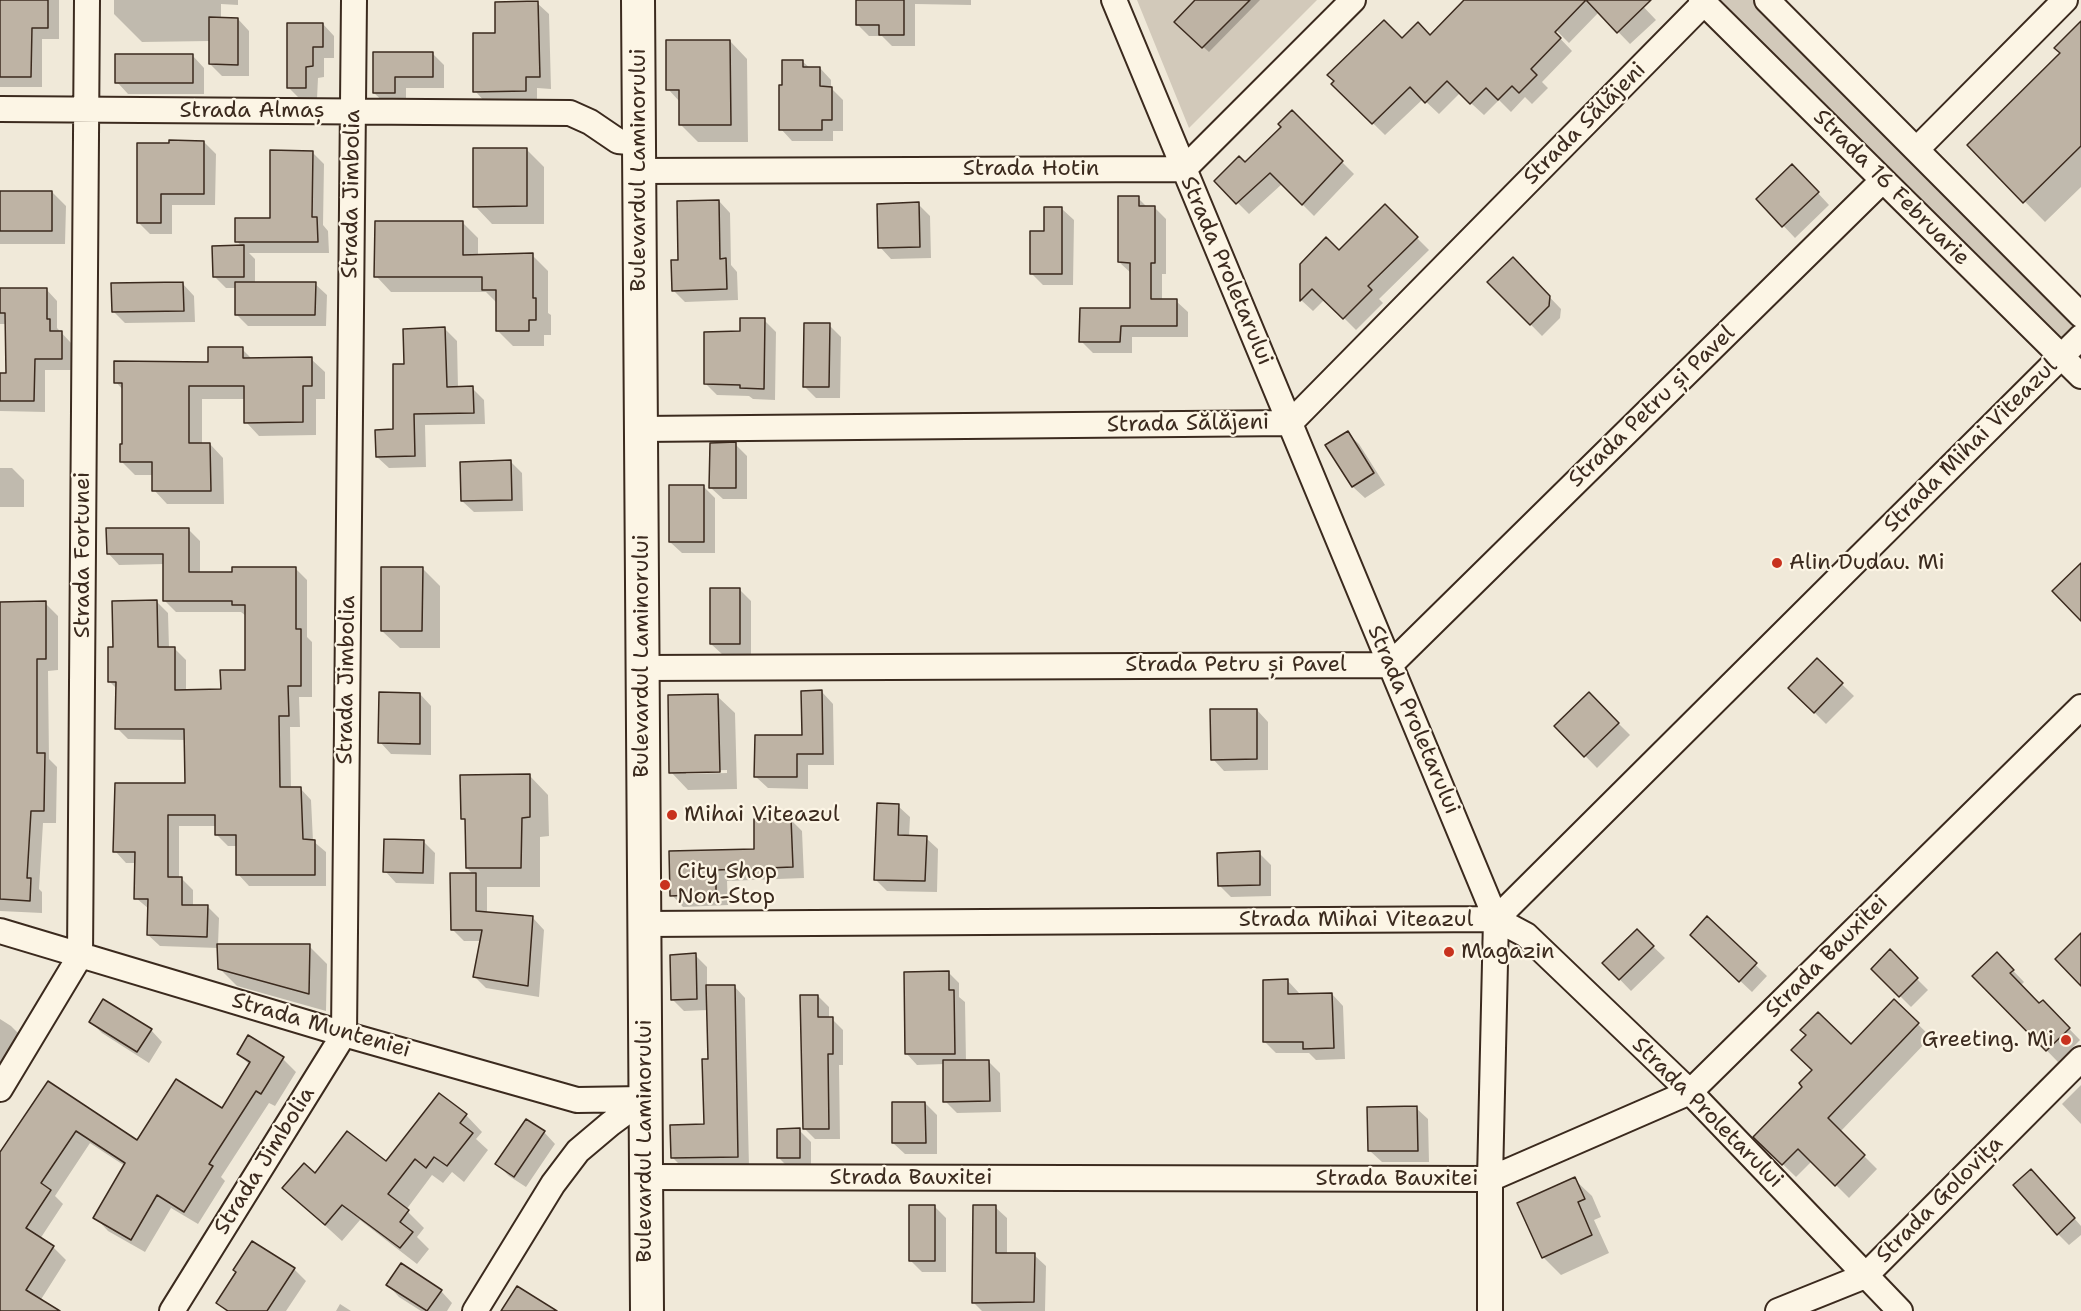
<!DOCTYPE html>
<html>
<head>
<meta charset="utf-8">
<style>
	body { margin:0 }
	canvas { display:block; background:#f0e9d9 }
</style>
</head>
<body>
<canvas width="2081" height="1311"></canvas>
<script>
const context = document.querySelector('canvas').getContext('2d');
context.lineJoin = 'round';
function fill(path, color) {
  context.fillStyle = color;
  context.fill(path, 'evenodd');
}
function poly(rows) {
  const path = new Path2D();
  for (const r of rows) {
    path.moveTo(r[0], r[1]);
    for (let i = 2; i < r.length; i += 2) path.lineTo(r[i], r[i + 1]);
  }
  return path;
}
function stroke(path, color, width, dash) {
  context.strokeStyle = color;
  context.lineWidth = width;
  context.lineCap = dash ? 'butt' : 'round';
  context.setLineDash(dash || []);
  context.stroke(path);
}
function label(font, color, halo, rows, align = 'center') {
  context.font = font + ' "Shantell Sans",sans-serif';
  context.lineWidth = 4.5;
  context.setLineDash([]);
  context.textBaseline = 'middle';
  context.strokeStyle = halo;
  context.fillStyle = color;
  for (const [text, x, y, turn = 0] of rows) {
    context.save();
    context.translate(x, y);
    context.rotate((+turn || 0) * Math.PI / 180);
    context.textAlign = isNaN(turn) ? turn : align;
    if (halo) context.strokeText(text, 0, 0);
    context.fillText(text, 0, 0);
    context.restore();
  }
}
const green = poly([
	[1137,0,1317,0,1189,128],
	[1719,0,1762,0,2080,323,2081,343,2055,340]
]);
const shadow = poly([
	[0,0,59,0,59,39,42,39,42,87,0,87],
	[114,0,238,0,238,5,221,4,221,19,238,19,249,31,249,76,222,76,210,64,210,41,142,42,114,14],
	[857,0,971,0,971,5,915,4,915,46,892,46,882,36,869,36,857,24],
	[1197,0,1260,0,1209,52,1176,22],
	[1463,0,1637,0,1656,20,1630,44,1599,12,1569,43,1557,31,1555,33,1572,51,1542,82,1548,88,1532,104,1525,97,1511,112,1499,100,1484,115,1460,93,1439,114,1423,99,1385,135,1333,84,1402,40,1430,37,1465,2],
	[537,3,549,14,551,89,537,88,537,102,486,103,475,91,497,34],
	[2081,23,2081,187,2045,222,1969,145,2062,54],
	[323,24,334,36,334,58,324,58,324,77,318,78,317,99,300,99,288,87],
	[730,41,747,59,748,142,698,142,681,125,680,102,668,89],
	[374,53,432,53,444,65,444,88,406,88,406,104,386,104,374,93],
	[193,56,204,68,204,94,128,94,117,82],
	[803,62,810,68,820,68,831,80,831,88,843,100,843,131,833,131,833,141,792,141,781,129,783,86],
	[1292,112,1354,174,1314,216,1282,184,1249,214,1216,181,1245,164,1283,127],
	[204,142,216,154,215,205,172,205,172,234,150,234,138,222,138,145],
	[526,149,544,167,544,224,492,224,475,206],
	[312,152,324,164,323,225,328,231,329,253,249,253,255,259,255,284,315,284,327,295,326,326,248,326,237,315,237,288,226,288,214,276,242,247,237,241,271,219],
	[1804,178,1829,205,1795,238,1758,199],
	[0,192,52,192,66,206,65,244,0,244],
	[1138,198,1148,208,1154,207,1166,219,1166,274,1162,274,1162,301,1176,301,1188,312,1188,337,1132,337,1132,353,1093,353,1081,341,1132,310,1132,274,1119,262],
	[719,201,730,213,731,265,737,272,738,300,685,302,673,290,680,261],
	[918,204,930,216,931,258,891,259,880,247],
	[1385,206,1429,250,1379,299,1383,303,1356,330,1325,299,1313,311,1301,300,1301,264,1339,252],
	[1062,209,1074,220,1073,285,1043,285,1031,273,1046,232],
	[463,223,478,238,478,256,532,255,548,271,548,313,551,315,551,335,544,335,544,346,513,346,498,331,497,303,486,292,391,292,376,276],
	[1513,259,1561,309,1560,318,1542,336,1489,282],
	[183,284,194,296,195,322,125,323,113,311],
	[46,289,57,301,57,328,72,344,72,370,45,370,45,412,0,411,0,374,7,374,7,324,0,324,0,290],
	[764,320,776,332,775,400,753,399,749,396,717,395,706,384,742,333],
	[829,325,841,337,840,398,816,398,804,386],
	[445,329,457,341,458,388,472,388,484,400,485,424,425,425,426,467,389,468,377,457,395,430,405,366],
	[242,349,252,359,311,359,325,372,325,399,316,399,316,435,259,436,246,422,246,399,202,399,202,444,210,444,223,458,224,504,167,504,154,490,154,475,135,475,122,462,124,445,123,390,116,382,209,363],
	[1347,433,1359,444,1385,485,1365,498,1353,487,1327,446],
	[735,444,747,456,747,499,723,499,711,488],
	[511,462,522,473,523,511,474,512,462,501],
	[0,468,12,468,24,480,24,507,0,507],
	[703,486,715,498,715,553,682,553,670,542],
	[188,529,200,541,200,574,233,574,295,568,307,580,307,637,312,642,312,697,299,697,300,727,290,727,291,788,300,788,311,800,313,841,326,852,326,886,249,886,238,874,238,846,228,846,217,835,217,826,179,826,179,879,182,879,193,890,193,906,208,907,219,918,218,945,309,946,327,964,326,1011,237,986,219,968,218,948,160,946,148,935,149,909,136,898,136,863,126,863,115,851,186,784,186,740,128,739,117,728,118,690,109,681,114,648,157,602,168,613,169,648,174,648,186,660,186,691,222,691,246,671,246,616,241,612,176,612,165,601,165,564,119,565,108,553],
	[422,568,440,586,440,648,400,648,382,631],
	[739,589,751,601,751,655,723,655,711,644],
	[0,603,45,603,58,616,58,670,48,671,49,759,57,767,56,823,43,823,39,889,42,892,42,913,0,911],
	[1817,660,1854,696,1826,724,1790,688],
	[822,692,833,704,834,765,808,765,808,789,768,788,756,777,803,736],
	[420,694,431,706,431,755,391,754,380,742],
	[1589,694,1630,735,1597,768,1556,726],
	[717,696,735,713,737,789,688,790,671,772],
	[727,770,727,773,686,774,686,771],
	[1257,710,1268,722,1268,770,1224,771,1213,759],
	[529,775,548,795,549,836,540,837,540,887,487,887,487,913,533,918,544,930,539,997,486,988,475,977,481,941,464,941,452,929,474,875,467,868,467,822,463,818],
	[898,806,910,817,909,837,926,838,938,849,937,892,887,891,875,879],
	[790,819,802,831,804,878,727,881,728,905,683,907,672,895,671,853,755,850],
	[423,841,435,853,434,884,396,883,385,871],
	[1259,853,1271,865,1271,896,1231,897,1219,885],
	[1707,918,1767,976,1752,992,1703,946],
	[1637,931,1665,958,1631,991,1604,963],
	[1890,952,1928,990,1911,1007,1873,969],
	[1997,954,2024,982,2021,985,2040,1005,2043,1002,2080,1040,2058,1062,1974,976],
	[695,955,707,967,707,987,734,986,745,998,749,1167,684,1169,673,1158,706,1126,709,1060,708,1010,684,1011,673,1000],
	[948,972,959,983,959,997,965,1002,966,1062,988,1061,1000,1073,1001,1112,957,1113,945,1101,945,1064,917,1065,906,1053],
	[1288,981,1299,993,1299,995,1332,994,1343,1006,1345,1059,1316,1060,1309,1053,1276,1053,1265,1042],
	[818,996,829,1007,829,1019,832,1019,843,1030,843,1065,839,1065,840,1139,815,1139,804,1128],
	[1894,1001,1931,1037,1840,1132,1877,1169,1849,1198,1812,1161,1796,1177,1755,1137,1804,1087,1814,1070,1808,1035,1851,1046],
	[0,1019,11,1026,24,1039,0,1075],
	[91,1022,151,1030,162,1042,149,1063,102,1033],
	[248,1037,283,1059,296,1072,275,1106,269,1103,221,1177,225,1181,198,1224,171,1208,145,1252,108,1231,95,1217,125,1166,90,1143,55,1196,63,1204,40,1239,53,1247,66,1260,40,1301,57,1311,0,1311,0,1154,48,1083,137,1142,223,1110,250,1065,238,1054],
	[2081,1085,2081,1124,2062,1104],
	[925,1103,937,1115,937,1154,905,1154,893,1143],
	[1416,1108,1428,1119,1429,1162,1382,1162,1370,1151],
	[466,1115,482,1132,476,1139,488,1150,464,1182,452,1172,443,1183,432,1175,406,1210,424,1228,417,1237,429,1249,417,1264,360,1220,342,1241,284,1188,315,1175,387,1163],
	[799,1130,811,1142,811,1169,790,1169,779,1158],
	[544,1132,555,1144,526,1187,509,1176,497,1164],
	[1574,1179,1592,1196,1601,1217,1594,1220,1609,1253,1561,1275,1543,1257],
	[2043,1182,2081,1226,2081,1235,2069,1245,2058,1234],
	[934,1206,946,1218,946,1272,922,1272,910,1260],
	[995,1207,1007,1218,1007,1254,1034,1255,1046,1266,1045,1311,982,1311,973,1302],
	[253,1243,294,1269,306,1281,286,1311,226,1311,218,1302,238,1272],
	[388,1285,441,1291,452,1303,447,1311,421,1311,399,1297],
	[340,1304,351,1311,336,1311]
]);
const building = poly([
	[0,0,48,0,48,28,32,28,31,77,0,77,0,0],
	[856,0,904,0,904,35,879,35,879,25,856,25,856,0],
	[1195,0,1250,0,1202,48,1174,22,1195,0],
	[1464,0,1651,0,1617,33,1586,0,1555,32,1561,38,1531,69,1537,75,1519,93,1512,86,1498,100,1486,88,1470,104,1447,81,1425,103,1410,87,1372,124,1331,84,1334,81,1327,75,1384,20,1402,38,1418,22,1430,35,1464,0],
	[538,1,540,77,526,77,526,91,473,92,473,33,495,33,495,2,538,1],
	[209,17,238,18,238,65,209,64,209,17],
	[2081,21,2081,146,2023,203,1967,145,2060,53,2054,48,2081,21],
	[287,23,323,23,323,47,313,47,313,66,306,67,306,88,287,88,287,23],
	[666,40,730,40,731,125,679,125,679,90,666,90,666,40],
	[373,52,433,52,433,77,395,77,395,93,373,93,373,52],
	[115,54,193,54,193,83,115,83,115,54],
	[782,60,803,60,803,67,820,67,820,86,832,87,832,120,822,120,822,130,779,130,779,85,782,85,782,60],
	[1292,110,1343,161,1302,205,1270,173,1236,204,1214,181,1239,156,1245,162,1281,127,1278,124,1292,110],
	[169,140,204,141,204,194,161,194,161,223,137,223,137,143,169,143,169,140],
	[473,148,527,148,527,206,473,207,473,148],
	[270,150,313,151,312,217,317,217,318,242,235,242,235,218,270,218,270,150],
	[1792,164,1819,192,1782,227,1756,199,1792,164],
	[0,191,52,191,52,231,0,231,0,191],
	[1118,196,1139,196,1139,206,1155,206,1155,263,1151,263,1151,299,1177,299,1177,326,1121,326,1120,342,1079,342,1080,308,1130,308,1130,263,1118,262,1118,196],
	[719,200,720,259,726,258,727,289,672,291,671,260,678,260,677,201,719,200],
	[919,202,920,247,878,248,877,204,919,202],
	[1385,204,1418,237,1368,286,1372,290,1343,319,1312,289,1300,301,1300,264,1326,237,1339,250,1385,204],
	[1044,207,1062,207,1062,274,1030,274,1030,231,1044,231,1044,207],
	[375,221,463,221,463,255,533,253,533,298,536,298,536,320,529,320,529,331,496,331,496,290,482,290,482,277,374,277,375,221],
	[244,245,244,277,213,277,212,246,244,245],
	[1513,257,1550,296,1549,306,1530,325,1487,282,1513,257],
	[183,282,184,311,112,312,111,283,183,282],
	[235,282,316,282,315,315,235,315,235,282],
	[0,288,47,288,47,319,50,319,50,331,62,331,62,359,35,359,34,401,0,401,0,373,6,373,5,313,0,313,0,288],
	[740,318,765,318,764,389,740,388,740,385,704,384,704,332,740,331,740,318],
	[804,323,830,323,829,387,803,387,804,323],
	[445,327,447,387,473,386,474,413,414,414,415,456,376,457,375,430,393,429,393,364,404,364,403,329,445,327],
	[208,347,243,347,243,358,312,357,312,386,303,386,303,422,244,423,244,386,189,386,189,443,210,443,211,491,152,491,152,462,120,462,120,444,122,444,122,383,114,383,114,361,208,362,208,347],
	[1348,431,1374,473,1352,487,1325,445,1348,431],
	[736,442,736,488,709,488,710,443,736,442],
	[511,460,512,500,461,501,460,462,511,460],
	[669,485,704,485,704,542,669,542,669,485],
	[106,528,189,528,189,572,232,572,232,567,296,567,296,629,301,629,301,686,288,686,289,716,279,716,280,787,301,787,303,839,315,840,315,875,236,875,236,835,215,835,215,815,168,815,168,877,182,877,182,905,208,905,207,937,147,935,148,899,134,899,135,852,113,852,115,783,185,783,184,729,115,729,116,682,108,682,108,647,113,647,112,601,157,600,158,647,175,647,175,690,221,689,220,670,245,670,245,605,232,605,232,601,163,601,163,554,107,554,106,528],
	[2081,563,2081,621,2052,591,2081,563],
	[381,567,423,567,422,631,381,631,381,567],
	[710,588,740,588,740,644,710,644,710,588],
	[46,601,46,659,37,659,37,753,45,753,44,811,31,811,27,878,31,878,30,901,0,899,0,602,46,601],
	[1817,658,1843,683,1814,713,1788,688,1817,658],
	[822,690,823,754,797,754,797,777,754,777,755,735,802,735,801,691,822,690],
	[379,692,420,693,420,744,378,743,379,692],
	[1589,692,1619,723,1584,757,1554,726,1589,692],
	[718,694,720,772,669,773,668,695,718,694],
	[1210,709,1257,709,1257,759,1211,760,1210,709],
	[530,774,530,817,522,818,521,868,466,868,465,819,461,819,460,775,530,774],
	[877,803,899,804,898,835,927,836,925,881,874,880,877,803],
	[791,818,793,867,716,870,716,894,670,896,669,851,754,849,754,819,791,818],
	[384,839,424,840,423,873,383,872,384,839],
	[1260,851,1260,885,1218,886,1217,853,1260,851],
	[450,873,476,873,476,911,533,916,528,986,473,977,482,930,451,930,450,873],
	[1707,916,1757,963,1739,982,1690,935,1707,916],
	[1637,929,1654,946,1619,980,1602,963,1637,929],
	[2081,933,2081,986,2055,959,2081,933],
	[217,944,310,944,309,994,218,969,217,944],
	[1890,949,1918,978,1899,997,1871,969,1890,949],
	[1997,952,2014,970,2010,973,2039,1003,2043,1000,2070,1028,2046,1051,1972,976,1997,952],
	[696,953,697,999,671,1000,670,955,696,953],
	[949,971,949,990,954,990,955,1054,905,1054,904,972,949,971],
	[1288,979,1288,994,1332,993,1334,1048,1303,1049,1303,1042,1263,1042,1263,980,1288,979],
	[706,985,735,985,738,1157,671,1158,670,1125,704,1124,702,1059,708,1059,706,985],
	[800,995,818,995,818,1017,833,1017,833,1054,828,1054,829,1129,803,1129,800,995],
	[103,999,152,1029,137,1052,89,1022,103,999],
	[1894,999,1919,1023,1828,1118,1865,1155,1835,1186,1798,1149,1782,1165,1753,1137,1802,1087,1799,1083,1812,1070,1791,1050,1806,1035,1800,1030,1818,1012,1851,1044,1894,999],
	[248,1035,284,1057,261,1094,256,1091,209,1164,213,1166,184,1212,157,1195,131,1240,93,1218,125,1163,76,1131,41,1183,51,1190,26,1228,54,1246,26,1290,60,1311,0,1311,0,1152,48,1081,137,1140,176,1079,222,1108,250,1062,237,1054,248,1035],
	[943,1060,989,1060,990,1101,943,1102,943,1060],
	[439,1093,467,1114,460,1123,473,1133,447,1166,434,1157,426,1168,415,1159,388,1194,409,1210,400,1222,413,1232,400,1248,342,1205,325,1225,282,1188,304,1163,315,1173,347,1131,386,1161,439,1093],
	[892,1102,925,1102,926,1143,892,1143,892,1102],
	[1417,1106,1418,1151,1368,1151,1367,1107,1417,1106],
	[526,1119,545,1131,514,1177,495,1164,526,1119],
	[800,1128,800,1158,777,1158,777,1129,800,1128],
	[2031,1169,2075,1218,2057,1235,2013,1185,2031,1169],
	[1575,1177,1585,1199,1578,1202,1592,1235,1542,1258,1517,1203,1575,1177],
	[909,1205,935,1205,935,1261,909,1261,909,1205],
	[973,1205,996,1205,996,1253,1035,1253,1034,1302,972,1303,973,1205],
	[252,1241,295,1268,267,1311,228,1311,216,1303,236,1272,233,1270,252,1241],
	[401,1263,442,1290,427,1311,386,1285,401,1263],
	[517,1286,557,1311,501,1311,517,1286]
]);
const minor = poly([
	[1114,0,1496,919,1526,935,1690,1092,1900,1311],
	[1701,0,2081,376],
	[1767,0,2081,315],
	[0,109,570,113,590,122,618,141,639,143],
	[1917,149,2065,0],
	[639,171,1184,169,1353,0],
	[641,429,1290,423,1704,3],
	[642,668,1390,665,1883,180],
	[644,924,1496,919,2081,337],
	[0,931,344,1034,577,1100,644,1099],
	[0,1089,80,956,87,0],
	[645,1177,1490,1179,1690,1092,2081,707],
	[172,1311,344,1034,354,0],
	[475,1311,553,1184,578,1151,610,1124,644,1099],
	[1490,1311,1490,1179,1496,919],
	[1778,1311,1865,1276,2081,1059]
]);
const tertiary = poly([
	[638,0,647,1311]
]);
const markers = [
	[1777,563,6,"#c8321e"],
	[672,815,6,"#c8321e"],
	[665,885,6,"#c8321e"],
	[1449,952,6,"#c8321e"],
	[2066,1040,6,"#c8321e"]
];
const streetNames = [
	["Strada Almaș",252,111],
	["Strada Sălăjeni",1585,124,-45],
	["Strada Hotin",1031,169],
	["Bulevardul Laminorului",639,170,-90],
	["Strada 16 Februarie",1891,188,45],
	["Strada Jimbolia",352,194,-89],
	["Strada Proletarului",1226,271,67],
	["Strada Petru și Pavel",1652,407,-44],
	["Strada Sălăjeni",1188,424,-1],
	["Strada Mihai Viteazul",1971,446,-45],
	["Strada Fortunei",83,555,-90],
	["Bulevardul Laminorului",642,656,-90],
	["Strada Petru și Pavel",1236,665],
	["Strada Jimbolia",347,680,-89],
	["Strada Proletarului",1413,720,67],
	["Strada Mihai Viteazul",1356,920],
	["Strada Bauxitei",1827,957,-45],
	["Strada Munteniei",321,1026,16],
	["Strada Proletarului",1707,1113,45],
	["Bulevardul Laminorului",645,1141,-90],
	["Strada Jimbolia",265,1161,-58],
	["Strada Bauxitei",911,1178],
	["Strada Bauxitei",1397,1179],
	["Strada Golovița",1940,1200,-45]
];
const poiNames = [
	["Alin Dudau. Mi",1789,563],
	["Mihai Viteazul",684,815],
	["City Shop",677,872],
	["Non-Stop",677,897],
	["Magazin",1461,952],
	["Greeting. Mi",2054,1040,"right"]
];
fill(green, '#d2c9ba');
fill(shadow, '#0003');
fill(building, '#beb3a4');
stroke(building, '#3b2a1e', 1.5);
stroke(minor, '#3b2a1e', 28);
stroke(tertiary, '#3b2a1e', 36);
stroke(minor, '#fcf5e5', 24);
stroke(tertiary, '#fcf5e5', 32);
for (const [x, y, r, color] of markers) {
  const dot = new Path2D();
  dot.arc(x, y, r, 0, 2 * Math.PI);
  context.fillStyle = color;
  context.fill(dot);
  stroke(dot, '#fcf5e5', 2);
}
label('22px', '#3b2a1e', '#fcf5e5', streetNames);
label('22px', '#3b2a1e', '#fcf5e5', poiNames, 'left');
</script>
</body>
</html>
